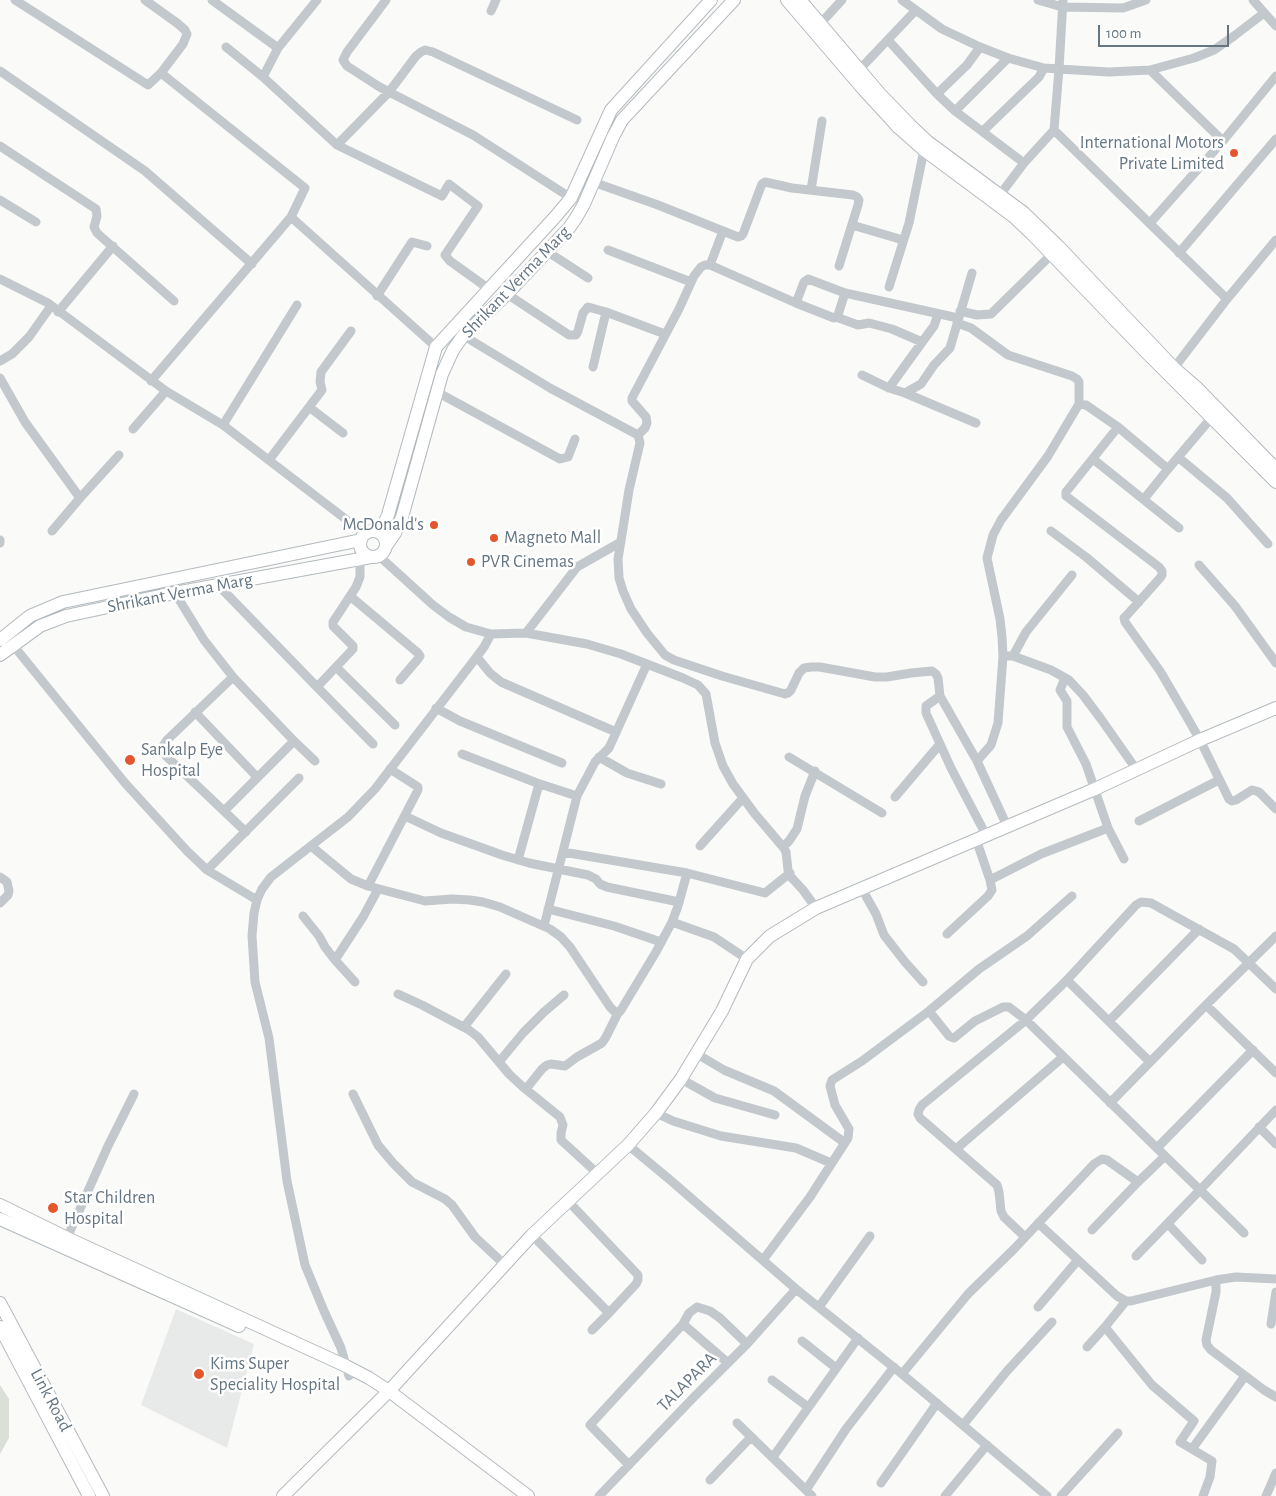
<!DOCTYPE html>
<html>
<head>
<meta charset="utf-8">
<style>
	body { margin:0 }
	#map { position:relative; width:1276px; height:1496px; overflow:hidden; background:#fafaf8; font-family:"Alegreya Sans",sans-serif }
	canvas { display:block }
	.scale { position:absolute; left:1098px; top:25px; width:131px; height:22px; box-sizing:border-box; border:2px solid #657683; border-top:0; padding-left:6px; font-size:15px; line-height:18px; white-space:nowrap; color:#657683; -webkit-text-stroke:4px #fff; paint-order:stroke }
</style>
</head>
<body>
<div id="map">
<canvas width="1276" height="1496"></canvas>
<div class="scale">100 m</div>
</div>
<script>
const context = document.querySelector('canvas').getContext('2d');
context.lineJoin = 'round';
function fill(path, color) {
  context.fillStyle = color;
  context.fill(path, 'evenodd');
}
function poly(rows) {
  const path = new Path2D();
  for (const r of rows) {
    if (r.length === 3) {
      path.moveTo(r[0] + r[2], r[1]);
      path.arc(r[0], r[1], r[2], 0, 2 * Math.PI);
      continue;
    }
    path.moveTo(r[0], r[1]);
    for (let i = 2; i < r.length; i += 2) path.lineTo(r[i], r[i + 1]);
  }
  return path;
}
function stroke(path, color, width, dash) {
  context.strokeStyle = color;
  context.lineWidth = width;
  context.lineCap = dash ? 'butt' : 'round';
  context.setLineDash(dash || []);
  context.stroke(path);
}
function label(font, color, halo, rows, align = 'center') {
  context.font = font + ' "Alegreya Sans",sans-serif';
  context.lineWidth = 5;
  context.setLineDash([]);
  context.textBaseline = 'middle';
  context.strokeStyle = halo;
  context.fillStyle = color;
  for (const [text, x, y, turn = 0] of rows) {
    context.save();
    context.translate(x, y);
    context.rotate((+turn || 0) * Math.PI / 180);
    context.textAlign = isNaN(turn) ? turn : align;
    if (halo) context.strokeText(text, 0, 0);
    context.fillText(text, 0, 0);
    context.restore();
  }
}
const built = poly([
	[176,1309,254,1344,227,1448,141,1405]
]);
const green = poly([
	[0,1385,9,1399,9,1438,0,1454]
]);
const street = poly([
	[15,0,148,85,161,73,305,188,291,217,436,347],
	[145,0,177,23,185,30,187,34,183,44,161,73],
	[212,0,278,48,263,77,337,145,442,196,449,184,478,206,445,255,450,261,489,289],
	[386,0,347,52,343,60,347,66,378,86,389,92,416,56,421,52,425,50,433,52,577,120],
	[902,0,942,29,980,47,1008,58,1044,68,1059,69,1063,0],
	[1038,0,1062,7,1123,8,1146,0],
	[1253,0,1276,26],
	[491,11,496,0],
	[820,24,842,0],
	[888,40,937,94,955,111,1024,163],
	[226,47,263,77],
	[278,48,317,0],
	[860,69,916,10],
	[1150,70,1223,141],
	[0,71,145,171,252,264],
	[937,94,967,65,980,47],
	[955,111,1008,58],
	[1054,130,1059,69,1109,72,1150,70,1194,58,1214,50,1234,36,1264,13],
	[983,131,1039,77,1044,68],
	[337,145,389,92,473,135,571,198],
	[0,146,96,209,97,216,94,227,97,233,174,301],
	[593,182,658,205,738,237,741,236,743,234,760,189,762,184,765,182,792,188,853,195,857,197,859,200,858,205,839,266],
	[811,190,822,121],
	[999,196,1024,163,1054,130,1227,299,1174,368],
	[0,200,36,222],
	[1150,223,1223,141,1276,76],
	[852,225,903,240],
	[608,250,691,282],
	[548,252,588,278],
	[1179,253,1276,139],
	[710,265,723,231],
	[972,273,950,348,934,365,921,384,905,393,976,423],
	[0,279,48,303,166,391,223,425,365,534],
	[889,287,909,223,924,150],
	[507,294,569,335,576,335,578,331,583,313,588,307,606,312,665,334],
	[377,296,412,242,427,246],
	[1227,299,1276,240],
	[796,303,804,282,808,279,845,293,958,318],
	[960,311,977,315,991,314,1052,254],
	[58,312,113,246],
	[836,317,858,325,869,323,892,329,922,342],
	[957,323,971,328,1008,355,1072,376,1077,379,1079,382,1079,404],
	[459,333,550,388,638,435,640,443,629,490,623,528,618,559,619,578,623,591,631,609,647,633,665,655,674,660,722,676,785,694,788,693,791,690,799,673,804,668,811,667,820,667,875,677,887,677,911,673,932,671,936,674,938,678,940,696,977,761,1007,826],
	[0,361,12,354,29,337,51,306],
	[593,367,606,312],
	[862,375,889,388,905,393],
	[0,378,25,422,80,498],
	[151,381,291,217],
	[889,388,928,334,934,326,938,314],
	[437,392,560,459,568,457,575,439],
	[309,407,343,433],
	[223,425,297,305],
	[1118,427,1066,492,1066,496,1159,567,1162,571,1162,575,1160,578,1127,615,1124,618,1125,622,1160,671,1184,712,1200,740,1229,799,1232,801,1236,800,1252,790,1256,791,1259,792,1276,809],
	[133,429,166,391],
	[638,435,645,428,647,423,646,417,632,401,632,398,679,309,694,276,701,267,705,265,710,265,796,303,834,318,838,315,845,293],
	[1178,457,1227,498,1268,544],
	[1093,459,1179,528],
	[269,460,322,390,320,382,321,372,351,331],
	[1144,499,1168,469,1212,417],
	[52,531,80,498,119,455],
	[1051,531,1086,557,1139,602],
	[0,540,0,543],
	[379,556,433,605,449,617,466,627,491,634,526,633,587,644,621,654,683,678,698,685,706,694,715,743,723,766,733,784,755,814,783,847,786,852,788,870,791,877,803,890,816,908],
	[1199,565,1235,606,1276,663],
	[218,585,317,687,373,744],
	[175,593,204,640,233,677,294,741,315,761],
	[350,596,418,653,420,656,418,659,400,680],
	[526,633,577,567,621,542],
	[13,645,125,783,187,851,207,870,257,900],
	[1003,656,1013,656,1051,670,1069,680,1083,695,1101,719,1136,769],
	[1013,656,1026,632,1072,575],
	[477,657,490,673,501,682,616,732],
	[336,667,395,725],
	[233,677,167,740,163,746,162,750,166,756,246,832],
	[1065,678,1060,690,1067,701,1067,727,1086,764,1108,828,1124,859],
	[317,687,353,649,353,646,333,626,333,622,356,587,360,577,360,559],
	[940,696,926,706,926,713,951,768,986,835],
	[436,708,460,721,562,763],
	[195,712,257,777],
	[462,754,537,783,577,796],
	[599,757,627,773,661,784],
	[789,757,882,813],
	[977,761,991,745,998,723,1003,656,1002,637,1000,619,987,558,993,535,1001,520,1048,456,1079,404,1086,405,1118,427,1168,469],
	[895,797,940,744],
	[224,811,294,741],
	[405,816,441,833,502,855,529,863,588,875,596,879,600,884,607,887,679,902],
	[1139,821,1219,780],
	[311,846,351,879,368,886,425,901,452,899,470,900,483,902,500,907,550,929,561,937,570,947,610,1007,616,1013,618,1013,621,1010,656,952,672,922,678,906,687,873],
	[700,846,743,798],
	[783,847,789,841,797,829,805,796,815,771],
	[563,852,687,873,765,893,790,873],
	[518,860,539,784],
	[207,870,299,778],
	[0,877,7,882,9,891,8,895,0,903],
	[990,880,1041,854,1108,828],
	[368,886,418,790,418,787,415,785,390,769],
	[862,889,876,914,884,935,905,962,923,982],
	[548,909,614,926,661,942],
	[303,916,319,936,325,947,335,960],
	[672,922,714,937,747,959],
	[544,926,577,796,595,762,609,748,647,664],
	[947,934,988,896,992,890,990,880,976,839],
	[1067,980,1150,1062],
	[355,982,335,960,363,917,378,889],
	[398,994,422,1005,469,1030,478,1037,509,1074,523,1087,560,1117,563,1125,561,1133,561,1140,597,1173],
	[1206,1005,1276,1073],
	[929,1011,949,1036,954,1038,975,1021,1003,1007,1009,1007,1026,1020,1165,1156],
	[1109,1021,1199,929],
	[464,1027,506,974],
	[697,1054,724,1070,774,1091,845,1143],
	[499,1062,523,1033,544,1012,564,995],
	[681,1079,715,1098,775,1115],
	[526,1089,542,1069,547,1065,551,1064,565,1066,577,1057,602,1043,606,1037,618,1013],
	[353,1094,378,1145,393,1163,412,1182,445,1199,452,1205,475,1237,505,1265],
	[1110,1103,1206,1005,1276,936],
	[656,1113,673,1121,721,1136,796,1148,831,1163],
	[1259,1127,1276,1144],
	[628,1145,669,1179,796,1289,902,1374,968,1294,1014,1249,1094,1164,1102,1159,1107,1160,1138,1182,1165,1156,1200,1190,1136,1256],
	[1157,1148,1253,1050],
	[956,1149,1063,1057],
	[1038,1223,1117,1296,1126,1301,1131,1301,1216,1280,1236,1277,1276,1279],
	[1168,1224,1202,1260],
	[1092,1230,1138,1182],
	[1244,1233,1200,1190,1276,1110],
	[532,1235,609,1313,636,1284,638,1280,638,1275,568,1201],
	[1025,1237,1004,1217,1001,1211,999,1192,997,1185,920,1118,918,1114,919,1110,922,1105,1026,1020,1067,980,1136,905,1141,902,1151,903,1234,949,1276,989],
	[67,1238,108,1146,134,1094],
	[763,1260,810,1197,848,1138,849,1129,835,1105,830,1086,832,1080,862,1061,929,1011,979,969,1027,936,1072,896],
	[1216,1280,1216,1292,1206,1340,1207,1345,1211,1350,1264,1390,1276,1397],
	[819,1307,870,1236],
	[1038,1307,1078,1260],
	[683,1324,728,1363],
	[1271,1324,1276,1292],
	[1105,1327,1152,1385,1194,1421,1180,1442,1212,1461,1210,1477,1203,1496],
	[592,1330,609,1313],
	[802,1341,836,1368],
	[1087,1347,1105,1327,1126,1301],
	[902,1374,1047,1496],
	[349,1376,341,1348,324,1311,305,1265,287,1181,269,1038,255,982,252,936,254,913,257,900,262,889,271,877,348,817,375,789,472,663,484,647,491,634],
	[772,1380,808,1407],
	[737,1423,812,1496],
	[963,1425,1007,1371,1052,1322],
	[1192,1449,1245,1376],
	[773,1457,858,1338],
	[629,1465,590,1425,683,1324,689,1313,697,1307,710,1311,720,1318,747,1344],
	[710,1480,751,1437],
	[881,1483,937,1403],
	[806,1490,846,1429,894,1367],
	[599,1496,694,1397,747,1344,796,1289],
	[945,1496,987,1445],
	[1061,1496,1118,1433],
	[1266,1496,1276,1473]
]);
const secondary = poly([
	[787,0,864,90,898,127,924,150,1014,217,1033,235,1145,351,1276,482],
	[800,0,880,94,910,125,928,142,1024,213,1059,247,1174,368,1196,387,1276,469],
	[373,544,13],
	[380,533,388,515,436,347,556,216,571,198,611,110,711,0],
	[386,546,395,533,402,517,442,374,453,350,463,336,507,294,569,228,576,218,584,204,613,137,622,120,734,0],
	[0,640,30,616,63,602,361,540],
	[0,655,40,626,66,616,164,595,371,557],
	[0,1205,67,1238,346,1366,369,1378,389,1391,528,1496],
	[0,1219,239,1326],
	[0,1303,103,1496],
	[0,1327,89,1496],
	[283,1496,389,1391,532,1235,628,1145,656,1113,681,1079,722,1011,747,959,770,936,816,908,1095,789,1200,740,1276,708]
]);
const markers = [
	[1234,153,5,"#e4572e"],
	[434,525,5,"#e4572e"],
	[494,538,5,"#e4572e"],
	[471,562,5,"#e4572e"],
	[130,760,6,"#e4572e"],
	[53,1208,6,"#e4572e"],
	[199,1374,6,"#e4572e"]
];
const poiNames = [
	["International Motors",1224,143,"right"],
	["Private Limited",1224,164,"right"],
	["McDonald's",424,525,"right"],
	["Magneto Mall",504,538],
	["PVR Cinemas",481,562],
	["Sankalp Eye",141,750],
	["Hospital",141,771],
	["Star Children",64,1198],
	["Hospital",64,1219],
	["Kims Super",210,1364],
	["Speciality Hospital",210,1385]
];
const streetNames = [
	["Shrikant Verma Marg",516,282,-46],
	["Shrikant Verma Marg",180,593,-11],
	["TALAPARA",687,1382,-45],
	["Link Road",51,1400,62]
];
fill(built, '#e8e9e9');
fill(green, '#dadfd7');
stroke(secondary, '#b3babf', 14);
stroke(street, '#c3c8cc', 9);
stroke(secondary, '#fff', 12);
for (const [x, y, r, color] of markers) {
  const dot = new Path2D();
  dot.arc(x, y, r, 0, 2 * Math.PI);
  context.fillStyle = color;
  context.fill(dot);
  stroke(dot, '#fff', 2);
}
label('18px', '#657683', '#fff', poiNames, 'left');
label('18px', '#657683', '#fff', streetNames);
</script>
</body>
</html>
